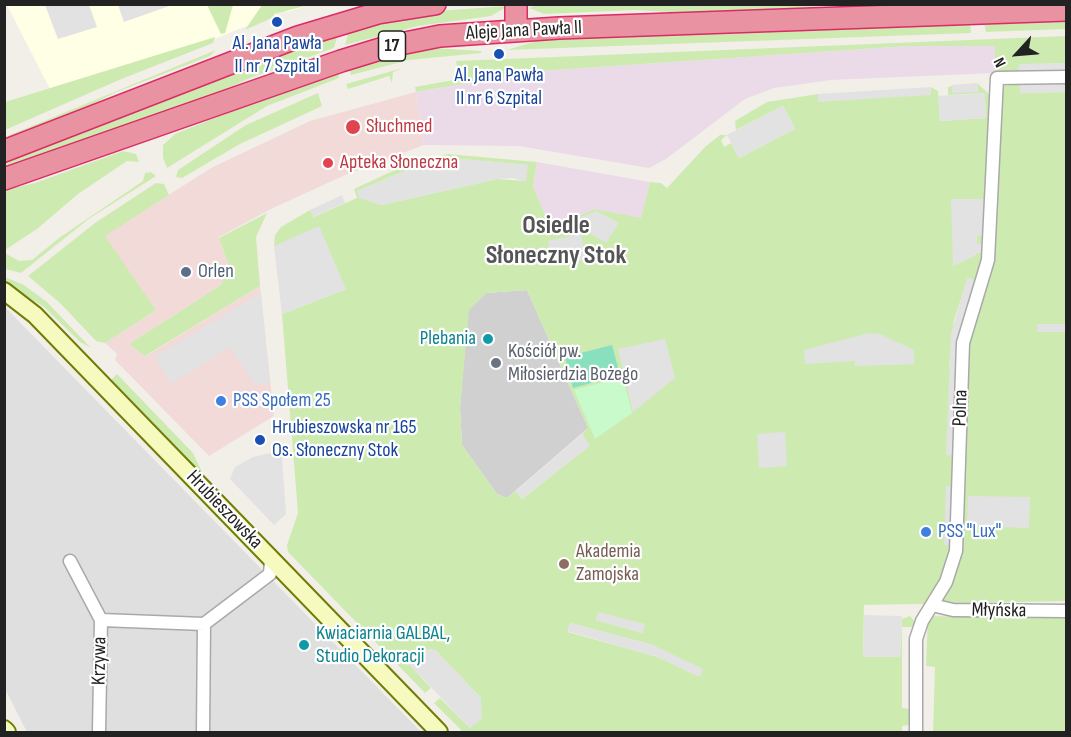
<!DOCTYPE html>
<html>
<head>
<meta charset="utf-8">
<style>
	body { margin:0 }
	#map { position:relative; width:1071px; height:737px; overflow:hidden; background:#f2efe9; font-family:"Sofia Sans Condensed",sans-serif }
	canvas { display:block }
	.frame { position:absolute; inset:0; border:6px solid #222; pointer-events:none }
	.north { position:absolute; left:987px; top:24px; width:60px; height:60px; -webkit-text-stroke:4px #fff; paint-order:stroke; rotate:244deg; font-size:16px; font-weight:700; line-height:24px; text-align:center; color:#222 }
	.north::after { content:''; display:block; margin:auto; width:21px; height:27px; background:#222; clip-path:polygon(50% 0,100% 100%,50% 72%,0 100%) }
</style>
</head>
<body>
<div id="map">
<canvas width="1071" height="737"></canvas>
<div class="frame"></div>
<div class="north">N</div>
</div>
<script>
const context = document.querySelector('canvas').getContext('2d');
context.lineJoin = 'round';
function fill(path, color) {
  context.fillStyle = color;
  context.fill(path, 'evenodd');
}
function poly(rows) {
  const path = new Path2D();
  for (const r of rows) {
    path.moveTo(r[0], r[1]);
    for (let i = 2; i < r.length; i += 2) path.lineTo(r[i], r[i + 1]);
  }
  return path;
}
function stroke(path, color, width, dash) {
  context.strokeStyle = color;
  context.lineWidth = width;
  context.lineCap = dash ? 'butt' : 'round';
  context.setLineDash(dash || []);
  context.stroke(path);
}
function label(font, color, halo, rows, align = 'center') {
  context.font = font + ' "Sofia Sans Condensed",sans-serif';
  context.lineWidth = 4.5;
  context.setLineDash([]);
  context.textBaseline = 'middle';
  context.strokeStyle = halo;
  context.fillStyle = color;
  for (const [text, x, y, turn = 0] of rows) {
    context.save();
    context.translate(x, y);
    context.rotate((+turn || 0) * Math.PI / 180);
    context.textAlign = isNaN(turn) ? turn : align;
    if (halo) context.strokeText(text, 0, 0);
    context.fillText(text, 0, 0);
    context.restore();
  }
}
const residential = poly([
	[4,306,82,386,421,732,27,732,5,689]
]);
const commercial = poly([
	[416,92,424,145,345,175,271,209,219,237,228,263,221,285,129,344,146,356,260,286,274,416,209,456,115,360,117,354,105,343,156,310,104,236,211,168,310,121]
]);
const industrial = poly([
	[908,46,995,46,995,73,831,80,774,88,745,99,666,159,649,168,519,146,424,145,416,92,539,71],
	[537,162,650,182,641,219,595,209,550,227,533,186]
]);
const education = poly([
	[7,5,310,5,287,12,286,10,202,44,50,89]
]);
const religious = poly([
	[527,290,588,428,507,498,497,494,462,445,460,408,468,310,486,293]
]);
const grass = poly([
	[570,4,826,5,782,11,707,14,635,10,544,14,529,8,534,6],
	[207,5,233,5,225,33,221,34],
	[262,5,262,4,309,5,274,14,274,17,245,30],
	[508,6,491,16,418,26,345,45,350,27,437,11],
	[983,18,1066,21,1066,29,986,32],
	[970,19,971,33,507,50,546,38],
	[339,30,334,48,250,78,187,108,5,172,5,158],
	[1066,36,1066,63,1019,65,1019,73,1066,72,1066,83,1020,84,1021,93,1066,92,1066,324,1037,324,1037,331,1066,332,1066,601,864,605,863,657,900,657,902,619,910,616,915,622,912,627,902,627,902,708,910,709,910,725,902,726,902,732,463,732,434,703,440,698,470,728,481,698,435,650,429,649,406,661,431,688,425,693,288,552,287,545,298,513,282,314,346,289,274,246,275,235,281,227,310,210,314,217,357,198,354,189,410,163,448,154,537,162,533,186,550,227,595,209,641,218,650,182,661,183,667,188,705,147,720,135,727,135,721,140,724,147,731,143,739,158,795,129,783,106,736,130,735,121,767,102,818,94,818,101,931,94,931,87,938,91,940,121,986,118,984,93,948,95,948,87,952,86,952,92,978,91,977,83,990,95,1002,94,1004,86,1016,84,995,73,995,46,908,46,539,71,416,92,415,87,459,79,456,61],
	[451,158,527,165,525,181,497,179,381,205,357,191,433,159],
	[952,199,984,236,977,235,976,244,984,244,983,253,976,253,973,257],
	[968,278,963,317,949,367,954,320],
	[527,290,588,428,582,434,589,446,522,499,516,491,507,498,497,494,462,445,460,408,469,310,486,293],
	[914,350,914,364,855,365,855,361],
	[598,613,643,633,596,620],
	[570,623,653,645,700,677,658,657,568,632],
	[215,37,213,43,119,80,5,130,5,102],
	[416,47,481,51,481,53,409,60,351,75,348,65],
	[216,50,210,56,114,93,64,119,5,143,5,137],
	[403,68,393,72,392,83,389,76,348,89,346,84],
	[337,69,339,78,267,106,167,168,163,158,163,145,175,134],
	[318,93,322,106,240,144,182,178,176,177,178,170,246,125],
	[123,151,136,154,139,162,127,161,78,194,37,229,5,250,5,253,19,261,32,260,59,238,143,181,145,173,151,172,156,176,90,218,21,273,5,269,5,190,35,183],
	[156,183,164,184,169,195,105,236,156,310,105,343,96,341,60,303,28,276,95,223],
	[267,213,256,237,260,286,145,356,129,344,221,285,228,263,219,238],
	[5,277,24,285,47,302,91,348,80,342,44,307,5,283],
	[117,374,193,453,203,474,198,473,109,382],
	[928,616,1066,618,1066,732,933,732,935,667,926,666],
	[353,630,420,699,418,699]
]);
const park = poly([
	[623,377,632,413,595,439,574,390]
]);
const pitch = poly([
	[612,345,620,375,573,388,565,357]
]);
const parking = poly([
	[45,5,89,5,97,27,58,39],
	[118,5,118,4,172,5,124,22],
	[1066,63,1066,72,1019,73,1019,64],
	[977,83,978,92,952,93,952,85],
	[1066,83,1066,92,1020,93,1020,84],
	[931,87,931,95,818,102,818,94],
	[985,93,986,118,940,121,938,96],
	[783,106,795,129,739,158,727,135],
	[451,158,528,165,526,182,513,178,497,179,381,205,359,198,357,191,433,159],
	[342,195,345,203,313,217,310,210],
	[951,199,986,199,984,236,977,235,976,243,984,244,983,253,975,253,973,257,953,266],
	[597,211,619,223,606,243,570,221],
	[319,226,346,289,282,314,274,246],
	[581,234,586,259,554,266,548,241],
	[967,278,975,280,959,334,954,456,946,455,951,334],
	[261,293,270,384,255,385,230,347,171,384,155,357],
	[1037,324,1066,324,1066,332,1037,332],
	[869,333,880,334,914,350,914,364,855,366,855,361,805,364,804,350],
	[665,339,675,378,633,412,618,349],
	[785,432,787,466,759,468,757,434],
	[582,434,590,446,522,499,516,491],
	[274,452,282,456,286,514,274,525,230,479,235,467,253,457],
	[946,486,954,486,952,545,944,545],
	[968,496,1030,497,1029,528,967,526],
	[598,612,645,624,643,633,596,620],
	[864,615,902,616,900,657,863,657],
	[570,623,653,645,703,669,700,677,658,657,567,631],
	[429,649,435,650,481,698,482,719,470,728,406,661]
]);
const street = poly([
	[70,561,101,620,99,732],
	[932,605,953,610,1066,611],
	[101,620,204,624,270,574,271,560],
	[203,732,204,624],
	[916,732,916,639,922,621,946,582,956,551,963,343,988,260,997,78,1066,77]
]);
const secondary = poly([
	[4,291,35,315,439,732],
	[4,729,7,732]
]);
const highway = poly([
	[516,4,516,30],
	[4,151,298,37,378,13,435,4],
	[4,179,341,61,390,46,440,36,559,28,1066,10]
]);
const markers = [
	[277,22,6,"#1a4fb4"],
	[499,54,6,"#1a4fb4"],
	[353,127,8,"#e0444e"],
	[328,163,6,"#e0444e"],
	[186,272,6,"#5c6f8a"],
	[488,339,6,"#0f9aa8"],
	[496,363,6,"#6b7280"],
	[221,401,6,"#3f7fe0"],
	[260,440,6,"#1a4fb4"],
	[926,532,6,"#3f7fe0"],
	[564,564,6,"#8d6e63"],
	[304,645,6,"#0f9aa8"]
];
const shields = [
	[392,46,27]
];
const shieldNames = [
	["17",392,46]
];
const streetNames = [
	["Aleje Jana Pawła II",524,31,-3],
	["Polna",961,408,-88],
	["Hrubieszowska",224,510,46],
	["Młyńska",999,611,1],
	["Krzywa",100,661,-89]
];
const transitNames = [
	["Al. Jana Pawła",277,44],
	["II nr 7 Szpital",277,67],
	["Al. Jana Pawła",499,76],
	["II nr 6 Szpital",499,99],
	["Hrubieszowska nr 165",272,428,"left"],
	["Os. Słoneczny Stok",272,451,"left"]
];
const healthNames = [
	["Słuchmed",366,127],
	["Apteka Słoneczna",340,163]
];
const serviceNames = [
	["Orlen",198,272]
];
const cultureNames = [
	["Plebania",476,339],
	["Kwiaciarnia GALBAL,",316,634,"left"],
	["Studio Dekoracji",316,657,"left"]
];
const worshipNames = [
	["Kościół pw.",508,352],
	["Miłosierdzia Bożego",508,375]
];
const shopNames = [
	["PSS Społem 25",233,401],
	["PSS \"Lux\"",938,532]
];
const educationNames = [
	["Akademia",576,552],
	["Zamojska",576,575]
];
const districtNames = [
	["Osiedle",556,226],
	["Słoneczny Stok",556,256]
];
fill(residential, '#e0dfdf');
fill(commercial, '#f2dad9');
fill(industrial, '#ebdbe8');
fill(education, '#ffffe5');
fill(religious, '#d0d0d0');
fill(grass, '#cdebb0');
fill(park, '#c8facc');
fill(pitch, '#88e0be');
fill(parking, '#e2e2e2');
stroke(street, '#a9a9a9', 15);
stroke(secondary, '#707d05', 20);
stroke(highway, '#dc2a67', 24);
stroke(street, '#fff', 12);
stroke(secondary, '#f7fabf', 16);
stroke(highway, '#e892a2', 21);
for (const [x, y, r, color] of markers) {
  const dot = new Path2D();
  dot.arc(x, y, r, 0, 2 * Math.PI);
  context.fillStyle = color;
  context.fill(dot);
  stroke(dot, '#fff', 2);
}
for (const [x, y, w] of shields) {
  const box = new Path2D();
  box.roundRect(x - w / 2, y - 15, w, 30, 4.5);
  context.fillStyle = '#fff';
  context.fill(box);
  stroke(box, '#222', 1.5);
}
label('bold 18px', '#222', null, shieldNames);
label('20px', '#222', '#fff', streetNames);
label('20px', '#164399', '#fff', transitNames);
label('20px', '#be3a42', '#fff', healthNames, 'left');
label('20px', '#4e5e75', '#fff', serviceNames, 'left');
label('20px', '#0d838f', '#fff', cultureNames, 'right');
label('20px', '#5b616d', '#fff', worshipNames, 'left');
label('20px', '#366cbe', '#fff', shopNames, 'left');
label('20px', '#785e54', '#fff', educationNames, 'left');
label('bold 26px', '#555', '#fff', districtNames);
</script>
</body>
</html>
